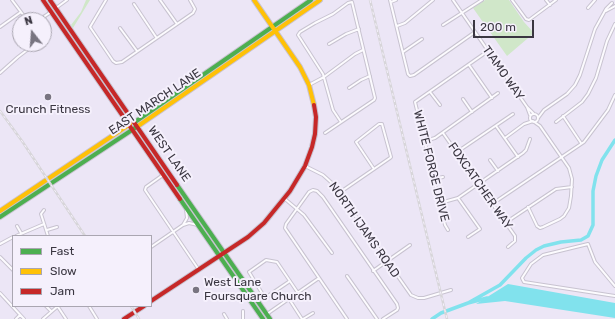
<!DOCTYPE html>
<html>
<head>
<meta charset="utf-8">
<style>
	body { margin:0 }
	#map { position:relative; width:615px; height:319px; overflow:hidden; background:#ece6f6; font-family:Rubik,sans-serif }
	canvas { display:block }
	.legend { position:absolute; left:12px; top:235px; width:140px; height:72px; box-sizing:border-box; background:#f5f0fc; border:1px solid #aaa6b1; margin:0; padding:5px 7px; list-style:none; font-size:12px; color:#3a3641 }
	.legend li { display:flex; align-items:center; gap:8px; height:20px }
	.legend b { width:20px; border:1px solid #aaa6b1 }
	.north { position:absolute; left:12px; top:12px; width:40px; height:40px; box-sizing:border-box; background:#f5f0fc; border:1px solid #aaa6b1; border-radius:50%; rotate:343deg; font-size:11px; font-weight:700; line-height:16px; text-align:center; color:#3a3641 }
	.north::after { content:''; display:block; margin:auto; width:14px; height:18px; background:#787480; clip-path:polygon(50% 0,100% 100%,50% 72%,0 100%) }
	.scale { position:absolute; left:473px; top:20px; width:61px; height:18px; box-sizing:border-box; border:2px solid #3a3641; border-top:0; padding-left:5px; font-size:12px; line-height:14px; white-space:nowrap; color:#3a3641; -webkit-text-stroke:3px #f5f0fc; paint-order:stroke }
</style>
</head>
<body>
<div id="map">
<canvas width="615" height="319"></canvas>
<ul class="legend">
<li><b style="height:5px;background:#4caf50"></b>Fast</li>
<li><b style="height:5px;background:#ffc107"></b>Slow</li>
<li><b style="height:5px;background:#c62828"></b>Jam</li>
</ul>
<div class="north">N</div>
<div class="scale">200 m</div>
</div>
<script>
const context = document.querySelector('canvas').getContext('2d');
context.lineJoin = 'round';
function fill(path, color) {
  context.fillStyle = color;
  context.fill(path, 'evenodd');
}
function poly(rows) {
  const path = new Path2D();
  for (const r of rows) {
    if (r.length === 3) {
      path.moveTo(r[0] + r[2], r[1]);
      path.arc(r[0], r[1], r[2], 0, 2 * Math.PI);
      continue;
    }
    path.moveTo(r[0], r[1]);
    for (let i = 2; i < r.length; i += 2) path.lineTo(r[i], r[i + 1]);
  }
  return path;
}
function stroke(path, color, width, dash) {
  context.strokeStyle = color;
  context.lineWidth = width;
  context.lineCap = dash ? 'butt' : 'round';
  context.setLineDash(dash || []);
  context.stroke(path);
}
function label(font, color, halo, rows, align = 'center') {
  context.font = font + ' Rubik,sans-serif';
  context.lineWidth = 4;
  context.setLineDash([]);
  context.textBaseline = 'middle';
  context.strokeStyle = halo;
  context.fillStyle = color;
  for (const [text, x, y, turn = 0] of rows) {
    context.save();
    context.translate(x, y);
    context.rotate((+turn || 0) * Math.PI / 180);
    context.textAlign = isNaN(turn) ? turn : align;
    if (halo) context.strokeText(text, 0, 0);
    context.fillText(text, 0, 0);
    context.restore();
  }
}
const green = poly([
	[86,0,90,0,73,28,71,25,81,12],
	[485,0,509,0,524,22,534,33,507,56,473,8]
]);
const water = poly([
	[508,284,615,303,615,318,505,301,476,304]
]);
const river = poly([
	[468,303,500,285,526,258,536,250,544,246,561,242,581,240,588,236,593,225,593,191,596,176,602,160,615,140],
	[432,319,441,313,468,303,487,298]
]);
const street = poly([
	[12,0,27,20],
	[106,0,90,27,113,61,116,63,122,62,193,13,195,9,190,0],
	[160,0,177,24],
	[390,0,408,74,410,76,414,75,475,32],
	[453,0,527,107,534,114],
	[512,0,526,19,529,20,556,0],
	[546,0,550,5],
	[391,2,396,0],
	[134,4,156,37],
	[56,8,67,0],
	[588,8,595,0],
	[606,11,615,6],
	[39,20,51,12],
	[443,25,482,0],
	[397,26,405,23,433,0],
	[0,27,21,12],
	[120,28,137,51],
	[329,44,346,34,359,29],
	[403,52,422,39],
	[469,65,492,98],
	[0,73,18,57,35,44],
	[309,85,324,77,355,54,363,50],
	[349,88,361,80,370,76],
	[430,92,440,105],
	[463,99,472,112],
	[527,107,530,115],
	[534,118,4],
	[563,116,581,143],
	[538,118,544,110,567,94,575,85,580,75,595,29,606,9,612,3],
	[556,122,582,102,588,94,596,78,607,41,615,24],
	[496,126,518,157],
	[325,133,374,100,375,98,352,2,348,3,333,14,315,23,300,32,298,35,323,74,333,110,341,122],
	[443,133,515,236,515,241,508,247],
	[505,138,524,124,533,121],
	[425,141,435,138,498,93],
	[457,152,513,114],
	[490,160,498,171],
	[305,166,323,175,333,184,411,295,418,298,424,298,451,290],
	[163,175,146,187,145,190,199,270],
	[434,179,443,177],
	[339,193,390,158,391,157,382,124,379,124,356,142,374,169],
	[458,198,480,229,468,237],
	[285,199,304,215,332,253],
	[440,203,458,198,523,153,526,150,530,139],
	[492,204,584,142,608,110,615,95],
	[528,207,537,226,540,228,543,227,560,219,564,216,569,208,571,196,572,179,569,168,540,126,533,121],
	[186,209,187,218,183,225,189,223,198,225],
	[44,210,41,214,48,236],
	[505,223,556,189,572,187],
	[17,226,21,233],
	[47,230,57,227],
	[448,230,445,225,415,102,488,51],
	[16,236,44,224],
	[0,244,13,237],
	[151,247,183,225],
	[0,257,13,270],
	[373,271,410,245],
	[347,276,377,319],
	[290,281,265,298,249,272,266,260,277,262,298,293],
	[615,286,595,262,588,244,543,255,531,264,522,278,524,282,615,296],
	[0,293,24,319],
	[289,299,302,319],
	[46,306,51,311],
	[89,306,97,319],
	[58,307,66,319],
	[243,311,243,319],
	[224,314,227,319],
	[267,314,319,278],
	[16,319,20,315],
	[43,319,58,306],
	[303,319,313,313],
	[347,319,285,228,286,224,309,192,313,190,317,191,323,197,397,304,398,308,397,310,383,319]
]);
const fast = poly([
	[135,122,311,0],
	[177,185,270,319],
	[180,199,263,319],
	[0,217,138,126]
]);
const slow = poly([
	[254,0,300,67,309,85,314,105],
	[138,126,320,0],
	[0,211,130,124]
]);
const jam = poly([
	[43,0,180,199],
	[50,0,177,185],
	[151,301,248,237,264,223,290,191,305,166,312,147,315,134,316,117,314,105],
	[124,319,144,306]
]);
const rail = poly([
	[370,0,447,319],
	[0,111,22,141,85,236],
	[131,306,139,319]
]);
const markers = [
	[48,97,4,"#787480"],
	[196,290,4,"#787480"]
];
const streetNames = [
	["TIAMO WAY",503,73,55],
	["EAST MARCH LANE",155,102,-34],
	["WEST LANE",169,154,55],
	["WHITE FORGE DRIVE",431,166,76],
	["FOXCATCHER WAY",480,186,55],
	["NORTH IJAMS ROAD",364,230,55]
];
const poiNames = [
	["Crunch Fitness",48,110],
	["West Lane",204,283,"left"],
	["Foursquare Church",204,297,"left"]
];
fill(green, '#d0e7c9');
fill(water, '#81e2ed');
stroke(river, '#81e2ed', 3.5);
stroke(street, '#c8c3d0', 4);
stroke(fast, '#c8c3d0', 6);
stroke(slow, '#c8c3d0', 6);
stroke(jam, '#c8c3d0', 6);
stroke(street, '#fcfbfe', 2);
stroke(fast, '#4caf50', 4);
stroke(slow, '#ffc107', 4);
stroke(jam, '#c62828', 4);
stroke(rail, '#d7d5d9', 2.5);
stroke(rail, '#f5f0fc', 1, [3]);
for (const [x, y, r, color] of markers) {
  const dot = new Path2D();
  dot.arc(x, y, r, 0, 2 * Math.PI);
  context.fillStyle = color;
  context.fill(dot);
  stroke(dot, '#f5f0fc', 1.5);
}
label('12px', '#3a3641', '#f5f0fc', streetNames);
label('12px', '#3a3641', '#f5f0fc', poiNames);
</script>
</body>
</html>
